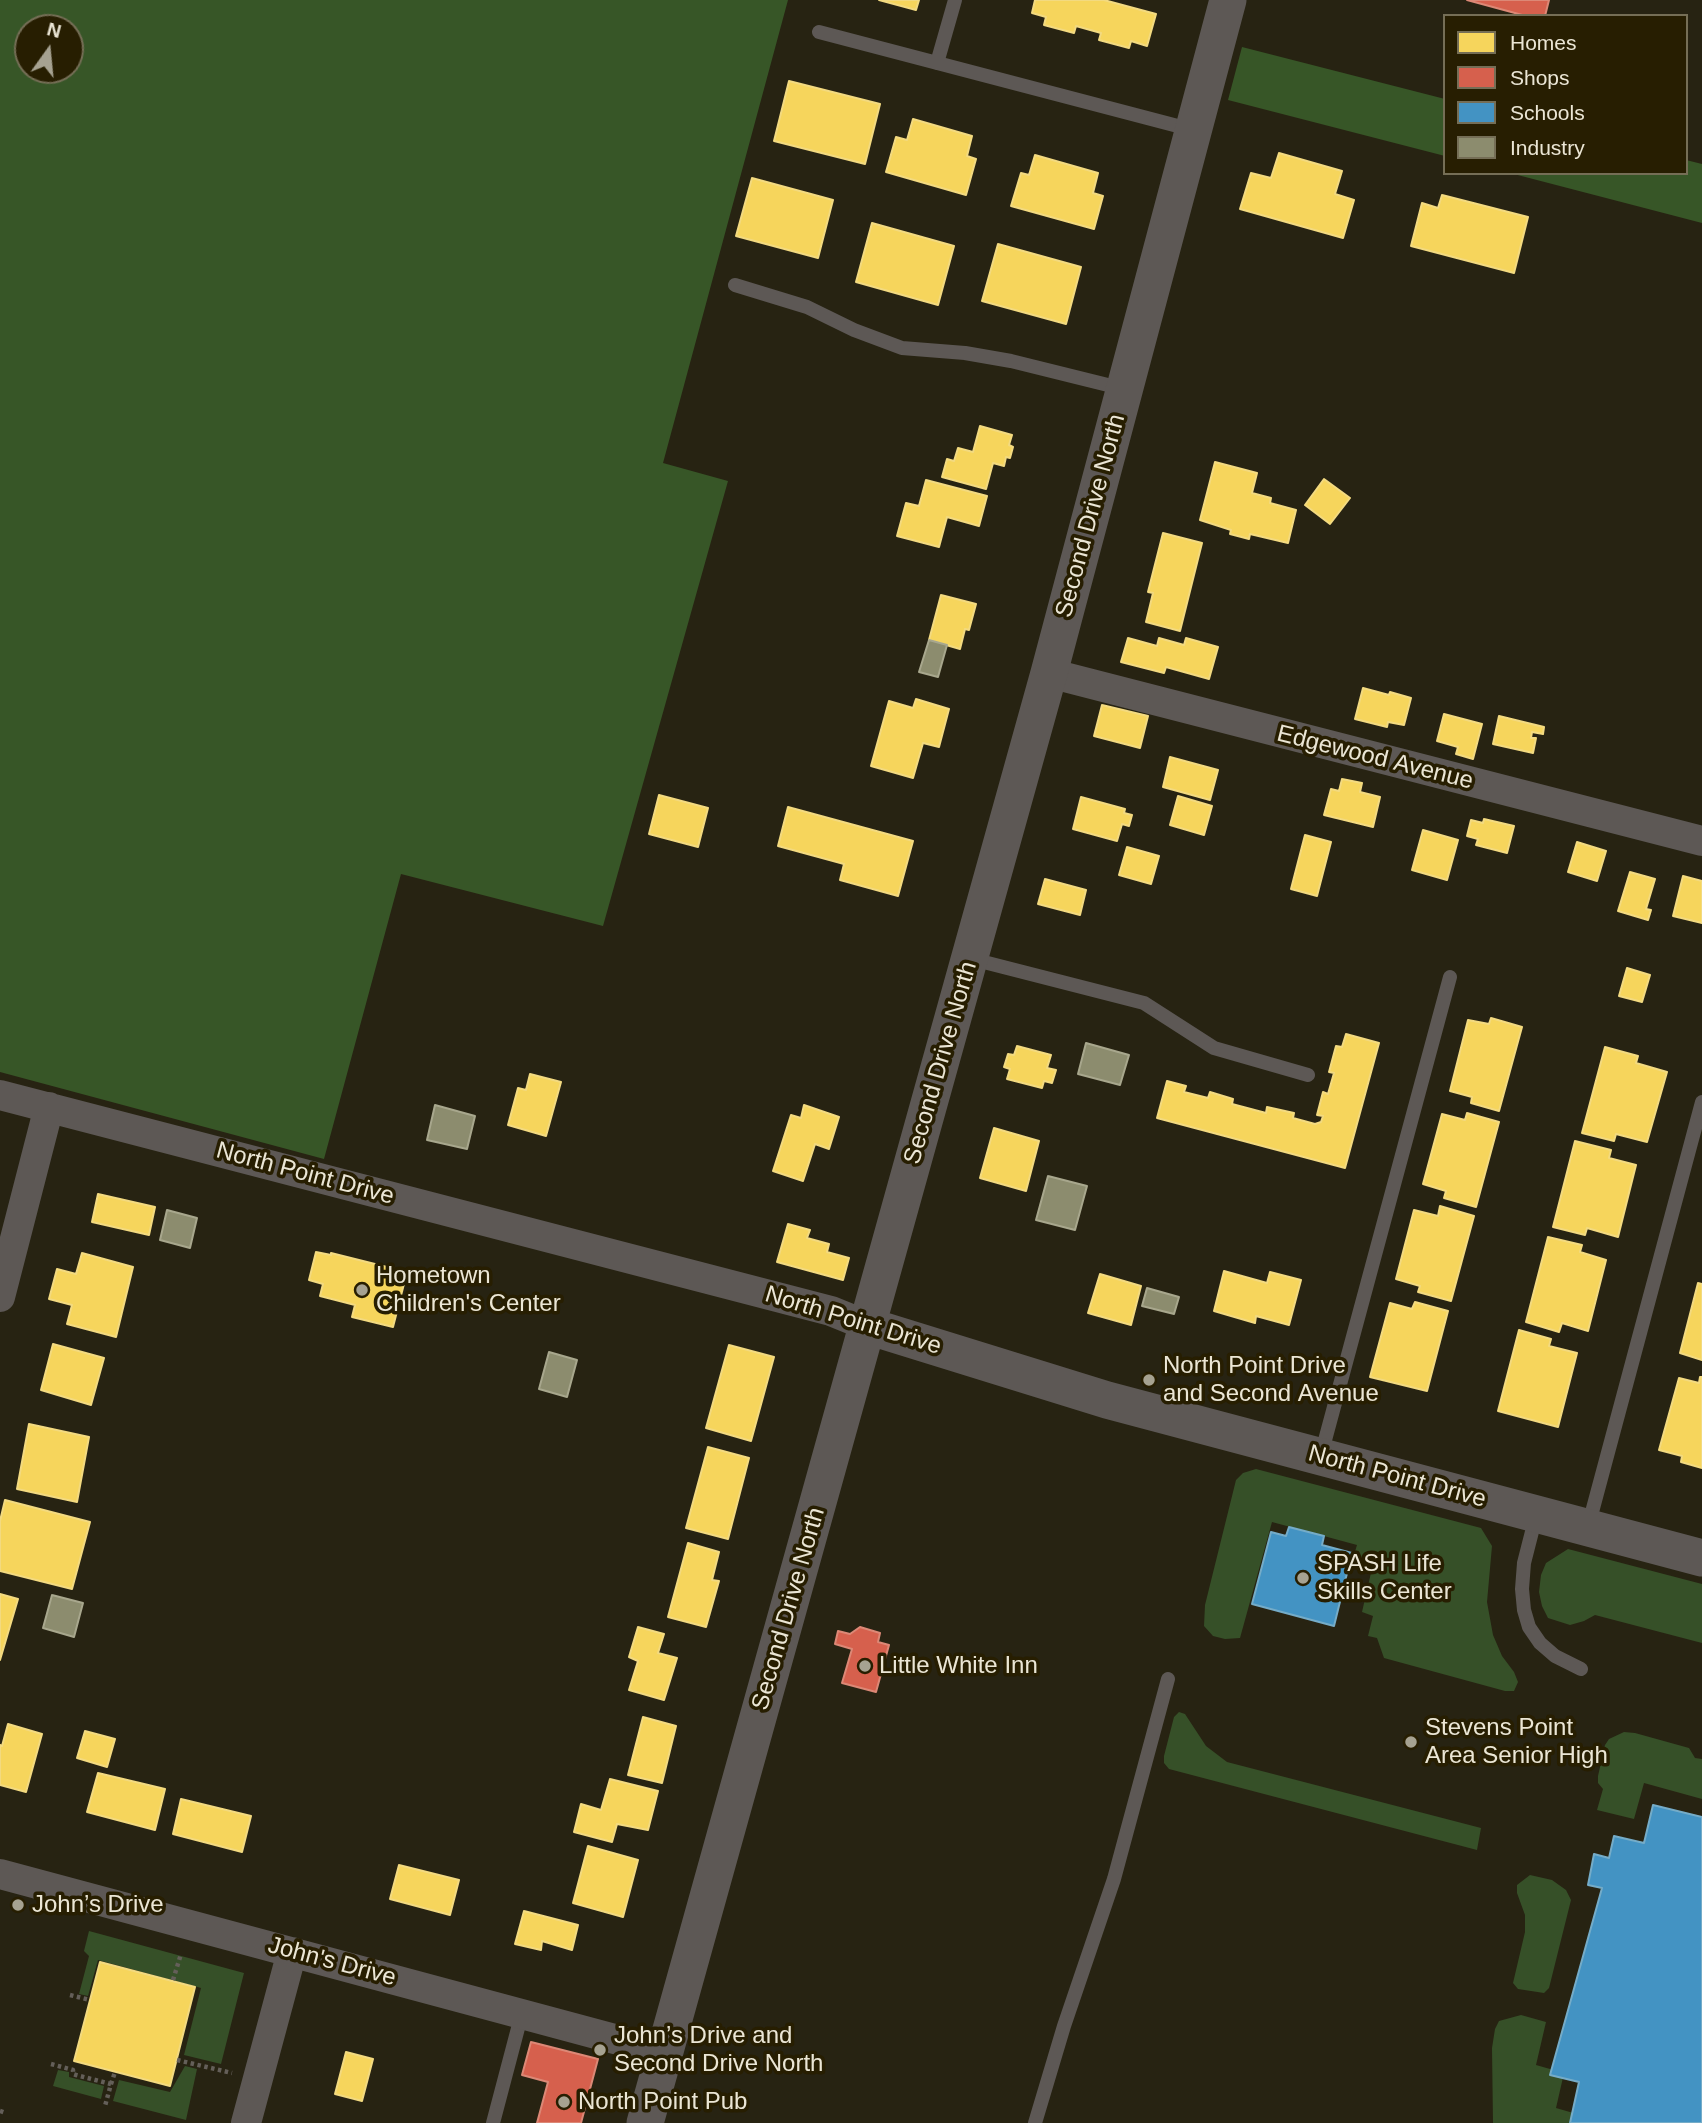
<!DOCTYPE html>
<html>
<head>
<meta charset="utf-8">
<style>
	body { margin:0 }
	#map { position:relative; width:1702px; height:2123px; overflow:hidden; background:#272312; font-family:Helvetica,sans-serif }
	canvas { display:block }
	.legend { position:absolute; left:1443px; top:14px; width:245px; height:161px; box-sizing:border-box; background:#271e01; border:2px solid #756e56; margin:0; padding:9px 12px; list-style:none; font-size:21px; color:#ebe6d5 }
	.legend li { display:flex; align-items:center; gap:14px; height:35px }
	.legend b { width:35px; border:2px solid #756e56 }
	.north { position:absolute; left:14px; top:14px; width:70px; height:70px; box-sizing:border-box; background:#271e01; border:2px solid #756e56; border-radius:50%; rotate:15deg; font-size:19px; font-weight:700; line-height:28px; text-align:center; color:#ebe6d5 }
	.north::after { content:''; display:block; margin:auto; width:24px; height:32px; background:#a6a291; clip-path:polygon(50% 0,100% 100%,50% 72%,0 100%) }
</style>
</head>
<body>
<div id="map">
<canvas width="1702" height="2123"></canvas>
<ul class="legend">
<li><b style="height:19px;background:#f6d55c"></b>Homes</li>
<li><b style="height:19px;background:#d6604d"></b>Shops</li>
<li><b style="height:19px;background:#4393c3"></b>Schools</li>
<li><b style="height:19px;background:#8c8c6e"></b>Industry</li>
</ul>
<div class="north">N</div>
</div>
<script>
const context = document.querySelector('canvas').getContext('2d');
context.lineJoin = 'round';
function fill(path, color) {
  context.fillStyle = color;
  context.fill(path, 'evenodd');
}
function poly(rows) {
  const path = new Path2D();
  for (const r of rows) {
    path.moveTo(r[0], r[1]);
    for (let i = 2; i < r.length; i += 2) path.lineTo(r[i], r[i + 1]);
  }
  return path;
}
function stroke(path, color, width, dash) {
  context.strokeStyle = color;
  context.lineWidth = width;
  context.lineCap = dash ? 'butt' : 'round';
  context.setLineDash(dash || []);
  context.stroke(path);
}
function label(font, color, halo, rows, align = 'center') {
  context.font = font + ' Helvetica,sans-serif';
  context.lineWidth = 7;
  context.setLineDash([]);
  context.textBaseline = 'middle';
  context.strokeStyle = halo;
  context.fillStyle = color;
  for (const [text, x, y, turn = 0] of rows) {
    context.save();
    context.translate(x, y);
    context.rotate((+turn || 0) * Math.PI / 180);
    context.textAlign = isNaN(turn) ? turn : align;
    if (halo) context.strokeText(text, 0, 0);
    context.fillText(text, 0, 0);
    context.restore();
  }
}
const green = poly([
	[1256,1469,1481,1528,1492,1546,1487,1602,1493,1635,1502,1656,1514,1672,1518,1682,1514,1691,1505,1691,1384,1658,1377,1638,1368,1636,1373,1616,1362,1612,1373,1564,1353,1558,1357,1545,1272,1522,1240,1638,1225,1639,1213,1636,1204,1626,1205,1605,1236,1480,1243,1473],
	[1568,1549,1702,1584,1702,1643,1595,1615,1584,1621,1570,1625,1548,1618,1542,1606,1539,1592,1541,1575,1546,1563],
	[1179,1712,1185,1714,1206,1746,1227,1762,1481,1828,1477,1850,1169,1769,1164,1763,1164,1756,1174,1717],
	[1624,1732,1635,1733,1689,1748,1695,1758,1702,1759,1702,1799,1644,1783,1634,1819,1597,1810,1603,1789,1598,1783,1598,1776,1605,1745,1609,1739],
	[1530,1875,1552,1880,1566,1890,1571,1900,1549,1988,1544,1993,1518,1989,1513,1983,1525,1932,1525,1915,1517,1893,1517,1885],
	[89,1931,244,1973,221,2064,184,2055,201,1988,98,1960,88,1996,79,1994,89,1956,84,1951],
	[1521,2015,1546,2022,1536,2065,1564,2073,1556,2108,1608,2123,1493,2123,1492,2048,1495,2029,1499,2021],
	[185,2066,197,2069,186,2120,113,2101,119,2080,170,2092],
	[58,2070,69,2072,69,2077,104,2086,101,2099,53,2086]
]);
const forest = poly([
	[0,0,788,0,663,463,728,481,603,926,401,874,324,1159,0,1072],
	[70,28,70,70,28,70,28,28],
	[1242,47,1445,99,1445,156,1228,100],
	[1686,160,1702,164,1702,223,1510,173,1686,173]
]);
const homes = poly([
	[879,0,919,0,916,10,879,0],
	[1035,0,1104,0,1156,14,1147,46,1131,41,1129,48,1099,40,1101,33,1076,26,1074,33,1044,25,1046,17,1032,13,1035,0],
	[789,81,880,104,865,164,774,141,789,81],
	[913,119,972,136,967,156,976,159,966,195,886,172,896,137,907,140,913,119],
	[1279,153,1342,171,1335,194,1354,200,1343,238,1240,209,1251,173,1271,178,1279,153],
	[1035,155,1098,173,1093,193,1103,196,1094,229,1011,206,1021,173,1029,175,1035,155],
	[752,178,833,200,818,258,736,236,752,178],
	[1442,195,1528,217,1514,273,1411,246,1422,203,1438,208,1442,195],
	[872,223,954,246,938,305,856,282,872,223],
	[998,244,1081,267,1066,324,982,301,998,244],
	[980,426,1012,435,1009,445,1013,447,1010,458,1006,457,1004,466,993,463,986,489,942,477,947,459,954,461,958,448,973,452,980,426],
	[1215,462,1257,473,1252,493,1271,498,1270,503,1296,510,1288,543,1250,534,1249,539,1230,534,1231,530,1200,520,1215,462],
	[1324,479,1350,498,1330,524,1305,505,1324,479],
	[926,480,987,496,979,526,947,517,939,547,897,536,906,503,919,506,926,480],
	[1163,533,1202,543,1180,631,1146,622,1153,593,1148,592,1163,533],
	[941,595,976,604,969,630,965,629,960,649,929,640,941,595],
	[1128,638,1157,646,1159,638,1184,645,1186,638,1218,647,1209,679,1166,667,1164,673,1121,662,1128,638],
	[1363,688,1389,695,1390,692,1411,698,1404,725,1388,722,1387,727,1355,719,1363,688],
	[916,699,949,709,939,747,923,743,913,778,871,766,889,701,913,708,916,699],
	[1102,705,1148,716,1140,748,1094,736,1102,705],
	[1444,714,1482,724,1473,759,1456,754,1458,747,1437,741,1444,714],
	[1499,716,1544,727,1543,734,1532,732,1531,738,1536,738,1533,753,1493,744,1499,716],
	[1170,757,1218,770,1210,800,1163,787,1170,757],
	[1342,779,1362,783,1360,792,1380,797,1373,827,1324,815,1331,789,1339,791,1342,779],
	[659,795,708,808,698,847,649,834,659,795],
	[1178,796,1212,806,1204,835,1170,825,1178,796],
	[1081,797,1125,809,1124,813,1132,815,1129,826,1122,824,1117,841,1073,829,1081,797],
	[788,807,913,841,898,896,840,880,844,864,778,846,788,807],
	[1484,819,1514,826,1507,853,1476,845,1478,839,1467,836,1471,820,1483,823,1484,819],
	[1423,830,1458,840,1447,880,1412,870,1423,830],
	[1305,835,1331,842,1317,896,1291,889,1305,835],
	[1577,842,1606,851,1597,881,1568,872,1577,842],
	[1127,847,1159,856,1151,884,1119,875,1127,847],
	[1630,872,1655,879,1646,909,1651,910,1648,920,1618,911,1630,872],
	[1683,876,1702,881,1702,923,1673,916,1683,876],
	[1045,879,1086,890,1080,915,1038,904,1045,879],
	[1627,968,1650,975,1642,1002,1619,996,1627,968],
	[1491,1018,1522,1027,1499,1111,1471,1103,1472,1097,1450,1091,1468,1020,1489,1024,1491,1018],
	[1346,1034,1379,1043,1345,1168,1157,1118,1167,1081,1186,1086,1184,1092,1208,1098,1210,1092,1233,1099,1232,1104,1266,1113,1267,1107,1294,1113,1293,1118,1315,1124,1321,1122,1323,1116,1317,1115,1323,1092,1328,1094,1334,1073,1329,1072,1336,1046,1342,1047,1346,1034],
	[1017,1046,1051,1055,1047,1068,1056,1070,1052,1083,1044,1081,1042,1088,1007,1079,1010,1069,1004,1067,1008,1054,1014,1055,1017,1046],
	[1605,1047,1638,1056,1636,1063,1667,1072,1647,1142,1616,1134,1614,1141,1582,1133,1605,1047],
	[530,1074,561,1082,546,1136,508,1125,518,1088,526,1090,530,1074],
	[804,1105,839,1117,829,1149,815,1144,803,1181,773,1171,791,1115,801,1118,804,1105],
	[1467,1113,1499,1122,1476,1207,1444,1198,1446,1191,1423,1184,1442,1114,1465,1120,1467,1113],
	[994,1128,1039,1141,1026,1191,980,1178,994,1128],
	[1575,1141,1611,1150,1609,1158,1636,1165,1618,1237,1587,1228,1585,1235,1553,1227,1575,1141],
	[98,1194,155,1207,149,1235,92,1222,98,1194],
	[1440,1206,1474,1216,1451,1301,1418,1292,1420,1286,1396,1279,1414,1210,1438,1216,1440,1206],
	[788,1224,810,1230,807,1238,829,1244,827,1252,849,1258,843,1280,777,1262,788,1224],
	[1548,1237,1582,1245,1580,1252,1606,1260,1588,1331,1562,1323,1559,1332,1526,1322,1548,1237],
	[316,1252,331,1255,331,1253,407,1272,393,1327,352,1317,355,1305,320,1296,323,1284,309,1280,316,1252],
	[82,1253,133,1267,116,1337,67,1324,72,1305,49,1299,57,1269,76,1274,82,1253],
	[1224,1271,1267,1283,1270,1272,1301,1280,1289,1325,1256,1316,1255,1323,1214,1311,1224,1271],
	[1100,1274,1141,1286,1131,1325,1088,1313,1100,1274],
	[1698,1283,1702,1284,1702,1360,1680,1353,1698,1283],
	[1415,1302,1448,1311,1427,1391,1370,1377,1390,1303,1412,1309,1415,1302],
	[1519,1330,1551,1339,1549,1346,1577,1353,1558,1427,1498,1411,1519,1330],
	[53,1344,104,1358,91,1405,41,1390,53,1344],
	[729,1345,774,1357,751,1441,706,1428,729,1345],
	[1700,1377,1702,1377,1702,1468,1681,1462,1682,1456,1659,1450,1679,1378,1699,1383,1700,1377],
	[29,1424,89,1437,77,1502,17,1489,29,1424],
	[708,1447,749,1458,728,1539,686,1528,708,1447],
	[5,1500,90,1522,72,1589,0,1571,0,1521,5,1500],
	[688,1543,719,1552,712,1580,719,1581,706,1627,668,1617,688,1543],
	[0,1594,18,1599,0,1660,0,1594],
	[638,1627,664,1634,658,1653,677,1658,664,1700,629,1690,638,1661,629,1657,638,1627],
	[643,1717,676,1726,662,1783,628,1775,643,1717],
	[8,1724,42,1734,26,1792,0,1785,0,1745,2,1746,8,1724],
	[85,1731,115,1739,107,1767,77,1758,85,1731],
	[98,1773,165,1789,155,1830,87,1812,98,1773],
	[610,1779,658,1791,648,1830,617,1824,612,1842,574,1832,581,1804,601,1810,610,1779],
	[181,1799,251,1816,242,1852,173,1834,181,1799],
	[588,1846,638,1860,623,1917,573,1903,588,1846],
	[399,1865,459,1880,450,1915,390,1899,399,1865],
	[524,1911,578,1925,572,1950,542,1941,541,1950,515,1944,524,1911],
	[100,1962,195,1987,170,2086,74,2061,100,1962],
	[346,2052,373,2059,362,2101,335,2094,346,2052]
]);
const shops = poly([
	[1467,0,1549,0,1545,16,1526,16,1467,0],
	[860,1627,880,1633,878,1642,889,1645,876,1692,842,1683,852,1649,835,1644,838,1631,850,1634,860,1627],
	[531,2042,598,2059,581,2123,537,2123,548,2082,522,2075,531,2042]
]);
const schools = poly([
	[1289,1527,1324,1536,1322,1545,1352,1553,1334,1626,1252,1604,1271,1532,1286,1536,1289,1527],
	[1653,1805,1702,1817,1702,2123,1570,2123,1579,2082,1550,2075,1602,1888,1588,1885,1594,1854,1609,1858,1614,1836,1644,1843,1653,1805]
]);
const industry = poly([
	[929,640,947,645,938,677,919,672,929,640],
	[1086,1043,1129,1055,1120,1085,1078,1074,1086,1043],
	[435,1105,475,1116,467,1149,427,1140,435,1105],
	[1048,1176,1087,1186,1075,1230,1036,1220,1048,1176],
	[167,1210,197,1218,190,1248,160,1240,167,1210],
	[1147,1288,1179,1297,1174,1314,1142,1306,1147,1288],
	[549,1352,577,1360,567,1397,539,1389,549,1352],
	[52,1595,83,1603,74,1637,43,1628,52,1595]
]);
const path = poly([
	[173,1980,181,1954],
	[70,1995,90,2000],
	[177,2060,232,2073],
	[51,2064,73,2070,73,2074,76,2075,111,2084,105,2106],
	[111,2084,115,2072],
	[0,2111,6,2113]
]);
const service = poly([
	[819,32,1193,130],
	[937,63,955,0],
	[735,285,807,307,854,330,902,348,965,353,1011,361,1124,389],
	[972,959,1144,1003,1214,1048,1308,1075],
	[1321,1455,1450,977],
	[1536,1516,1524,1563,1522,1589,1524,1610,1529,1627,1540,1643,1555,1656,1581,1669],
	[1588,1527,1702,1102],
	[493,2123,522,2013],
	[1035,2123,1064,2026,1114,1879,1168,1679]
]);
const minor = poly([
	[1049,673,1702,841],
	[0,1095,831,1311,868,1326],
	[0,1297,49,1107],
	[0,1874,663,2052],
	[246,2123,292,1952]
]);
const tertiary = poly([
	[868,1326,1107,1400,1702,1558],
	[645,2123,1049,673,1228,0]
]);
const markers = [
	[362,1290,7,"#a6a291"],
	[1149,1380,7,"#a6a291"],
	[1303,1578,7,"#a6a291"],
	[865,1666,7,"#a6a291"],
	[1411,1742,7,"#a6a291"],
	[18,1905,7,"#a6a291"],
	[600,2050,7,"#a6a291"],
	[564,2102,7,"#a6a291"]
];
const streetNames = [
	["Second Drive North",1091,516,-75],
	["Edgewood Avenue",1375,758,14],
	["Second Drive North",941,1063,-74],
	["North Point Drive",305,1174,15],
	["North Point Drive",853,1321,17],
	["North Point Drive",1397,1477,15],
	["Second Drive North",789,1609,-74],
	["John's Drive",332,1962,15]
];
const poiNames = [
	["Hometown",376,1276],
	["Children's Center",376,1304],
	["North Point Drive",1163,1366],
	["and Second Avenue",1163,1394],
	["SPASH Life",1317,1564],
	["Skills Center",1317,1592],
	["Little White Inn",879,1666],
	["Stevens Point",1425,1728],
	["Area Senior High",1425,1756],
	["John’s Drive",32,1905],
	["John’s Drive and",614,2036],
	["Second Drive North",614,2064],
	["North Point Pub",578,2102]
];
fill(green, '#365028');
fill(forest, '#375627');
fill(homes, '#f6d55c');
stroke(homes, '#f3da80', 2);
fill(shops, '#d6604d');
stroke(shops, '#dc8876', 2);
fill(schools, '#4393c3');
stroke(schools, '#75acc8', 2);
fill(industry, '#8c8c6e');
stroke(industry, '#a8a78d', 2);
stroke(path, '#645f59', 4.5, [3.5, 3.5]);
stroke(service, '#5d5855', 14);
stroke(minor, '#5d5855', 30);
stroke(tertiary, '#5d5855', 37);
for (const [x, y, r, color] of markers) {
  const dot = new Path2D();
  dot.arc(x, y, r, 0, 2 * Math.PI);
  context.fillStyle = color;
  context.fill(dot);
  stroke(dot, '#271e01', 2.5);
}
label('24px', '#ebe6d5', '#271e01', streetNames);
label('24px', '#ebe6d5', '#271e01', poiNames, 'left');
</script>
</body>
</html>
